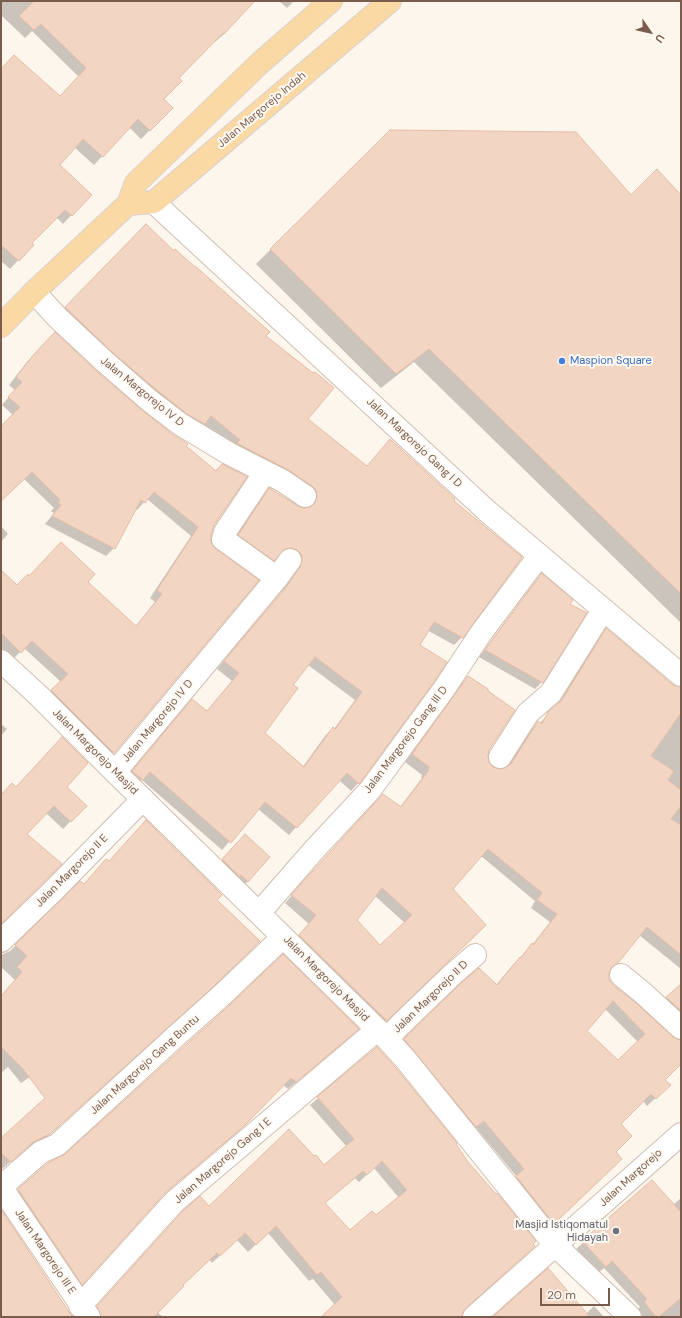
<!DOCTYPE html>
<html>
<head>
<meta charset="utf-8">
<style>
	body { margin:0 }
	#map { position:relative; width:682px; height:1318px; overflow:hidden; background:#fdf6ec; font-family:"DM Sans",sans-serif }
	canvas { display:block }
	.frame { position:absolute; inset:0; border:2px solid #7a5c4d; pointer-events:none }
	.north { position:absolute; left:630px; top:12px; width:40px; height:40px; -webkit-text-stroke:3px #fffaf3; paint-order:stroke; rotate:124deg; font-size:11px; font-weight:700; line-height:16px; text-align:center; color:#7a5c4d }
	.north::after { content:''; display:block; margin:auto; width:14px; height:18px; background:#7a5c4d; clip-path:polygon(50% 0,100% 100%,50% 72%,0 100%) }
	.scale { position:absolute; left:540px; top:1288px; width:70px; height:18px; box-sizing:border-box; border:2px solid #7a5c4d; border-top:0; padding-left:5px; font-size:12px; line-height:14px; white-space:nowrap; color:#7a5c4d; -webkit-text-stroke:3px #fffaf3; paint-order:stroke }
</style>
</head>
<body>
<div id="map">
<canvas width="682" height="1318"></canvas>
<div class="frame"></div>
<div class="north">U</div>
<div class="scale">20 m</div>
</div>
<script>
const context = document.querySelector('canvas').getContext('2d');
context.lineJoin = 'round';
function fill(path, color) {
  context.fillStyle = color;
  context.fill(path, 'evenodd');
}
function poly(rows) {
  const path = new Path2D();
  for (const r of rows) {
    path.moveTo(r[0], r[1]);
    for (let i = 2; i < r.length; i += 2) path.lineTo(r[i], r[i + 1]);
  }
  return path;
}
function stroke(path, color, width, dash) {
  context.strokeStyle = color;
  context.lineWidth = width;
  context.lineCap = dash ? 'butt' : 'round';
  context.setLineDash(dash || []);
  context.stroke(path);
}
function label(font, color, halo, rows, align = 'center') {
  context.font = font + ' "DM Sans",sans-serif';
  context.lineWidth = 4;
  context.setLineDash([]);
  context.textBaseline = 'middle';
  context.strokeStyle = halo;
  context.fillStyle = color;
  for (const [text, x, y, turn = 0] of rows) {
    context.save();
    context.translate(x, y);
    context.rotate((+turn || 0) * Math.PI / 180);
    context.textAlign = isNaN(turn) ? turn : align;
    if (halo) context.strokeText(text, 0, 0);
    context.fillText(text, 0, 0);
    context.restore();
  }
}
const shadow = poly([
	[1,1,243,1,224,34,215,42,214,41,178,78,162,99,172,108,141,139,129,127,94,165,74,147,59,165,90,195,63,224,56,217,31,243,32,245,10,269,1,261,1,70,60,97,79,77,32,31,25,38,1,15],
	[279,1,294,1,287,8],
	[390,131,631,196,681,196,681,623,414,362,381,388,256,264],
	[146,226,264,337,307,419,367,467,390,440,452,501,462,637,454,645,427,630,418,645,360,781,351,791,339,780,289,835,258,809,222,850,142,780,134,787,125,779,185,708,206,712,232,681,217,669,279,595,293,576,295,569,283,555,277,556,266,568,231,543,262,497,269,489,298,507,304,509,309,508,310,506,309,499,233,448,203,424,196,431,58,315],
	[308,665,355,700,334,729,333,728,325,736,302,768,263,733,292,685],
	[55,334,95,371,215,471,222,465,214,525,210,535,210,543,215,550,257,580,106,760,44,698,61,682,24,648,13,659,1,648,1,572,17,587,29,577,87,582,135,627,155,602,150,598,191,536,147,499,137,510,135,509,114,548,106,556,45,524,54,513,51,511,54,508,24,479,1,500,1,428,13,415,2,405,15,390,9,385,27,362],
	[1,526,8,534,1,542],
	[542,575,569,604,542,682,535,689,479,657,535,582],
	[606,630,681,692,681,969,639,935,617,962,609,971,608,979,612,985,672,1038,681,1041,681,1063,664,1080,662,1092,647,1106,643,1101,619,1124,614,1152,614,1166,546,1231,509,1185,517,1177,476,1128,468,1134,397,1047,462,984,496,985,512,966,532,945,550,922,531,908,535,901,481,856,452,890,478,933,378,1028,292,944,309,924,285,903,375,803,400,807,422,778,421,777,422,775,405,762,460,685,468,677,489,750,487,756,488,763,492,768,499,770,505,769,530,730,538,723,539,724,555,707,599,637],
	[375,896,405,923,380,946,355,920],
	[605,1009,638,1042,618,1061,585,1031],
	[1,724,7,729,1,736],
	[65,787,85,806,63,829,46,813,26,834,1,922,1,791,4,794,16,788],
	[237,843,248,881,240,889,215,868],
	[106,860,108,862,216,900,204,994,41,1142,24,1150,1,1170,1,1139,88,1059,77,1045,21,1083,8,1067,1,1073,1,997,15,980,1,967,1,955,10,951,80,882,83,885],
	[681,985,681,1025,659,1005],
	[230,1006,350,1037,288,1089,283,1085,236,1133,159,1198,74,1292,10,1198,48,1164,66,1155],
	[377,1048,464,1309,461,1313,461,1317,323,1317,335,1305,313,1279,309,1281,268,1233,248,1252,237,1240,212,1263,209,1259,181,1285,157,1312,163,1317,91,1317,90,1315,175,1220,324,1167,347,1147,310,1105],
	[374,1168,399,1198,375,1217,350,1231,324,1203,355,1178,359,1182],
	[652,1181,673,1205,681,1198,681,1317,643,1317,637,1310,640,1307,604,1268,598,1273,575,1250],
	[594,1306,604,1317,494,1317,586,1314]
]);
const building = poly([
	[34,1,255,1,224,34,223,33,179,78,182,81,164,99,173,108,150,131,138,119,103,157,83,139,60,165,92,195,72,216,65,210,32,243,34,245,19,261,1,245,1,69,14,55,60,96,86,68,41,24,34,30,19,16,34,1],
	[390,130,576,132,631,195,657,169,681,195,681,594,429,349,396,374,270,249,390,130],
	[146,224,174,251,175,249,195,267,195,266,270,332,266,336,313,373,315,372,334,388,308,419,367,466,390,439,455,499,454,501,522,557,463,638,434,622,420,645,447,662,434,682,359,784,347,773,297,828,265,802,231,843,150,772,143,780,132,771,192,699,207,711,239,673,224,661,287,586,300,567,302,561,302,555,297,550,291,548,285,549,274,561,238,535,269,488,298,506,304,508,310,507,315,503,317,497,316,490,312,486,290,471,237,443,240,440,211,416,205,424,187,414,158,391,112,352,65,307,146,224],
	[315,657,362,692,335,729,333,727,304,767,265,733,298,688,293,685,315,657],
	[55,332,95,370,142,410,172,434,188,444,186,446,216,471,222,464,247,477,214,525,211,536,211,543,216,549,259,580,114,753,51,690,68,674,32,641,21,653,1,633,1,570,17,585,28,574,29,576,61,542,95,574,88,582,136,626,162,594,157,590,198,527,154,492,145,503,141,500,115,549,52,516,61,505,58,503,60,500,32,472,1,501,1,426,20,407,8,397,22,382,16,377,35,353,55,332],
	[542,573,573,600,570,604,587,613,543,683,485,650,542,573],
	[606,628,673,685,681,687,681,713,651,756,674,771,668,780,681,790,681,806,671,819,681,825,681,955,647,927,618,963,612,967,609,973,609,980,613,985,635,1002,673,1037,681,1040,681,1064,665,1080,671,1085,656,1099,651,1094,621,1124,632,1136,616,1152,622,1159,554,1224,516,1176,524,1169,484,1121,476,1127,404,1039,461,983,479,968,497,985,520,957,521,958,532,943,533,945,557,914,537,900,542,893,488,849,453,889,486,925,387,1021,299,935,316,915,291,895,383,794,401,807,429,770,428,769,429,767,412,754,468,676,488,689,488,691,515,710,489,750,488,756,489,762,493,767,499,769,505,768,511,764,538,721,542,724,548,712,562,700,606,628],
	[382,888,412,915,380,945,357,920,382,888],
	[613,1001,645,1034,618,1060,587,1031,613,1001],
	[62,737,88,763,67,787,87,806,71,822,54,806,27,834,62,864,1,924,1,795,12,783,16,787,62,737],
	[146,820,222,895,217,900,260,941,213,987,50,1134,33,1142,11,1162,1,1153,1,1138,45,1098,22,1068,1,1047,1,996,22,972,17,967,27,956,15,945,80,881,84,884,106,859,109,861,146,820],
	[245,834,270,857,248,882,241,875,240,877,222,859,245,834],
	[283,954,359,1029,296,1082,291,1078,245,1125,166,1192,82,1285,18,1189,48,1163,65,1154,230,1005,283,954],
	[681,984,681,1011,666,997,681,984],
	[377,1047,396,1068,457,1143,456,1144,468,1162,496,1194,497,1193,536,1241,533,1244,535,1246,466,1308,462,1313,462,1317,321,1317,342,1297,321,1272,317,1275,276,1226,256,1245,245,1233,220,1256,217,1253,183,1285,184,1286,154,1317,101,1317,97,1306,183,1211,200,1196,209,1206,289,1129,314,1156,316,1155,324,1165,354,1139,317,1097,377,1047],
	[382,1161,407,1190,376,1215,372,1211,350,1230,325,1203,363,1171,367,1175,382,1161],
	[652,1180,681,1212,681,1298,659,1317,656,1317,644,1302,647,1299,612,1261,606,1267,582,1241,652,1180],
	[1,1209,71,1315,74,1317,1,1317,1,1209],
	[548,1268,590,1317,493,1317,548,1268]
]);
const minor = poly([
	[154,202,161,209,487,511,681,675],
	[34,292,58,318,104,361,150,401,180,424,228,453,283,481,305,496],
	[265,472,225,532,223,539,277,578],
	[1,661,38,695,115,772,387,1039,406,1060,555,1245,630,1317],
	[500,757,528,713,551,693,603,610],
	[115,772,277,578,290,560],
	[259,913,314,850,370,790,444,689,481,633,539,556],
	[1,941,55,889,143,799],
	[621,975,643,993,681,1028],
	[387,1039,401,1024,453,974,475,955],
	[1,1187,41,1152,57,1145,175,1037,221,996,283,937],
	[1,1187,89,1317],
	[80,1306,174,1202,377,1030],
	[474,1317,681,1134]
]);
const primary = poly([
	[128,204,154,202,390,1],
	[1,326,34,292,128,204,136,183,260,63,331,1]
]);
const markers = [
	[562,361,4,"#3f7fe0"],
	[616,1231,4,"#6b7280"]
];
const streetNames = [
	["Jalan Margorejo Indah",262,110,-40],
	["Jalan Margorejo IV D",142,392,39],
	["Jalan Margorejo Gang I D",414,443,43],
	["Jalan Margorejo IV D",158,721,-50],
	["Jalan Margorejo Gang III D",406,740,-53],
	["Jalan Margorejo Masjid",95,752,45],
	["Jalan Margorejo II E",72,871,-45],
	["Jalan Margorejo Masjid",326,979,45],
	["Jalan Margorejo II D",431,997,-44],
	["Jalan Margorejo Gang Buntu",145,1065,-42],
	["Jalan Margorejo Gang I E",223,1161,-41],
	["Jalan Margorejo",631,1178,-42],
	["Jalan Margorejo III E",45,1252,56]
];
const shopNames = [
	["Maspion Square",570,361]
];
const worshipNames = [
	["Masjid Istiqomatul",608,1225],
	["Hidayah",608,1238]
];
fill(shadow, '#0003');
fill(building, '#f3d5c3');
stroke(building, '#e6bba3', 1);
stroke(minor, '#d1beb0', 24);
stroke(primary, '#dad1cd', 24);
stroke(minor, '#fff', 22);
stroke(primary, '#fbd9a5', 22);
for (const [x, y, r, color] of markers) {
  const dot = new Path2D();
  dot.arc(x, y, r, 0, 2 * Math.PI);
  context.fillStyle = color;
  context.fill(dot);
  stroke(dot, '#fffaf3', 1.5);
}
label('11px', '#7a5c4d', '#fffaf3', streetNames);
label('11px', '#366cbe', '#fffaf3', shopNames, 'left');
label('11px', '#5b616d', '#fffaf3', worshipNames, 'right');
</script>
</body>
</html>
